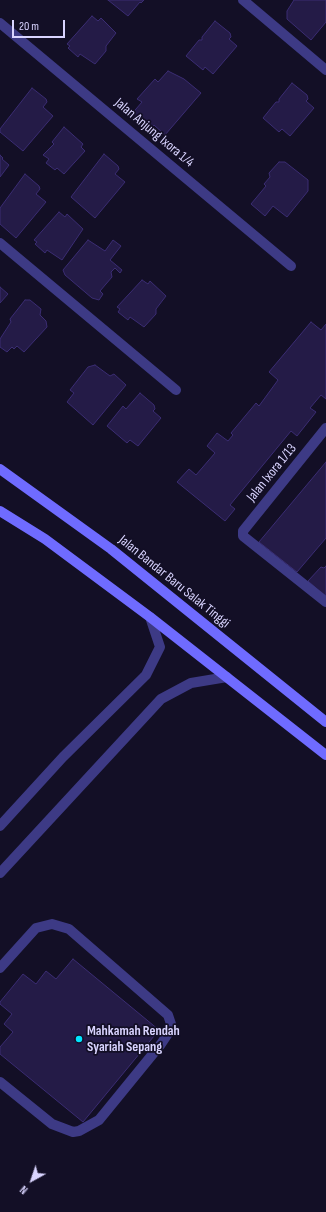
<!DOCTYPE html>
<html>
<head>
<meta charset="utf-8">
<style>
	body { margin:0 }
	#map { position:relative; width:326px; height:1212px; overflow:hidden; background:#130f26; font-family:"Sofia Sans Condensed",sans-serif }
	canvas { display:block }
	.north { position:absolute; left:12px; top:1160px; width:40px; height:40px; -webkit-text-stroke:3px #130f26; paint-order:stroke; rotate:220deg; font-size:11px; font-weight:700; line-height:16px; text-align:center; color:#d9d4ff }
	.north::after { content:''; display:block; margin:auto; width:14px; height:18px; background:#d9d4ff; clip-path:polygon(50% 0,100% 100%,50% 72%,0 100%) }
	.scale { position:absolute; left:12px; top:20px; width:53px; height:18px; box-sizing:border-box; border:2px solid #d9d4ff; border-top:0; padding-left:5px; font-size:12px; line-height:14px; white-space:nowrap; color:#d9d4ff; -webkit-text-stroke:3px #130f26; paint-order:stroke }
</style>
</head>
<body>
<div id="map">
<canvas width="326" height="1212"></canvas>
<div class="north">N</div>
<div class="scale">20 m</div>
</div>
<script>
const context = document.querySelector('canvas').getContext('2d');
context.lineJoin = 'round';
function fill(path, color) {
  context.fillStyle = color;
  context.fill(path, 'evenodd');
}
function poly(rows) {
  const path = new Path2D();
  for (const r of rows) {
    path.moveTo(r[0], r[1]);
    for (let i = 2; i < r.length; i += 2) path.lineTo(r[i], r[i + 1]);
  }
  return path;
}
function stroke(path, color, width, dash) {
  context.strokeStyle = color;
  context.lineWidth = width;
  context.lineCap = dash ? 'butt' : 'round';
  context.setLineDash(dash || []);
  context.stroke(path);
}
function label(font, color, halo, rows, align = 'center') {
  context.font = font + ' "Sofia Sans Condensed",sans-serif';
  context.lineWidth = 3.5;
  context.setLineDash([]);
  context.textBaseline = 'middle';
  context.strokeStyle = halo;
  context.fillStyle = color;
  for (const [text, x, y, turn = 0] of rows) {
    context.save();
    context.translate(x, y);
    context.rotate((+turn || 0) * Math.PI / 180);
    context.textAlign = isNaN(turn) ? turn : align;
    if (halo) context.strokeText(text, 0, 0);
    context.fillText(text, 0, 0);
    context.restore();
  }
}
const building = poly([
	[108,0,144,0,141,3,140,2,128,16,108,0],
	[294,0,326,0,326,22,311,40,287,19,287,11,294,0],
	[92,16,98,21,101,18,116,33,106,46,106,51,95,64,80,54,78,57,68,48,70,46,67,44,92,16],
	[215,21,230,33,231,37,229,39,237,46,213,74,205,67,203,70,186,56,199,40,202,40,202,37,215,21],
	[168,71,184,79,201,93,165,135,154,125,147,132,130,116,142,102,137,99,155,79,158,82,168,71],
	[292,83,307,95,308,99,306,101,314,108,290,136,282,129,279,132,263,118,276,102,279,102,279,99,292,83],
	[32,88,46,99,47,102,43,107,53,116,23,151,0,132,0,129,32,88],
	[64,127,83,144,81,147,85,151,64,174,57,168,55,170,46,163,49,159,43,155,54,144,52,142,64,127],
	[104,154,118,166,119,169,115,174,125,182,95,218,71,197,104,154],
	[0,155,3,158,2,159,9,165,0,177,0,155],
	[279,162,285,162,308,180,308,191,287,217,273,206,265,216,251,204,266,186,264,184,270,177,269,173,279,162],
	[25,174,39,186,40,189,36,194,46,202,16,238,0,224,0,208,25,174],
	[59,212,65,217,67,214,83,229,62,260,47,250,45,253,35,244,37,242,34,240,59,212],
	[88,240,105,251,113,240,121,246,110,260,122,270,120,273,115,268,111,272,112,277,100,291,103,294,99,300,92,298,65,275,63,270,88,240],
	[142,280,148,284,150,281,166,296,156,309,156,314,144,327,130,317,128,320,118,312,120,309,117,307,142,280],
	[0,287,8,294,0,303,0,287],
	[25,300,30,300,41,309,40,315,46,321,47,327,24,352,17,346,14,349,12,347,7,352,0,347,0,339,11,322,10,319,25,300],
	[311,322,321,330,326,324,326,399,321,395,310,408,316,412,297,436,291,431,230,505,235,509,225,521,177,482,189,469,196,475,215,453,207,446,217,433,228,441,233,435,231,433,256,403,259,406,278,380,269,372,311,322],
	[95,365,110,376,114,374,126,385,93,425,67,402,74,393,70,390,88,367,95,365],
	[140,393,154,405,155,409,153,411,161,418,138,446,130,440,127,443,107,426,123,406,126,409,140,393],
	[326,462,326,538,297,572,259,542,326,462],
	[326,566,326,597,308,581,321,567,324,568,326,566],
	[73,959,159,1030,83,1122,0,1054,0,1047,13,1032,4,1024,12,1014,0,1004,0,1002,23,974,36,984,46,971,56,979,73,959]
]);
const service = poly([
	[0,826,63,757,146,675,160,647,150,617],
	[0,873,161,699,191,683,227,677],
	[0,968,36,928,52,924,69,929,168,1015,171,1024,169,1032,161,1044,99,1120,79,1131,73,1132,52,1124,0,1082]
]);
const minor = poly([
	[243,0,326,70],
	[0,23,291,266],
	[0,243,176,390],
	[326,428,243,531,243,536,326,602]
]);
const secondary = poly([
	[0,469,111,549,326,722],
	[0,511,45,539,150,617,326,755]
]);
const markers = [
	[79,1039,4,"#00e5ff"]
];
const streetNames = [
	["Jalan Anjung Ixora 1/4",154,133,40],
	["Jalan Ixora 1/13",272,473,-51],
	["Jalan Bandar Baru Salak Tinggi",174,582,39]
];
const poiNames = [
	["Mahkamah Rendah",87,1031],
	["Syariah Sepang",87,1047]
];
fill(building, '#241b47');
stroke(building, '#3b2d73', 1);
stroke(service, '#3d3a85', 10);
stroke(minor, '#3d3a85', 10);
stroke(secondary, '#6f6bff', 10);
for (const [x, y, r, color] of markers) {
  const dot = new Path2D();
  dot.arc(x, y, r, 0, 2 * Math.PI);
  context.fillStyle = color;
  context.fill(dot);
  stroke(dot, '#130f26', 1.5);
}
label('14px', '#d9d4ff', '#130f26', streetNames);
label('bold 14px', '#d9d4ff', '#130f26', poiNames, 'left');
</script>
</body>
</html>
